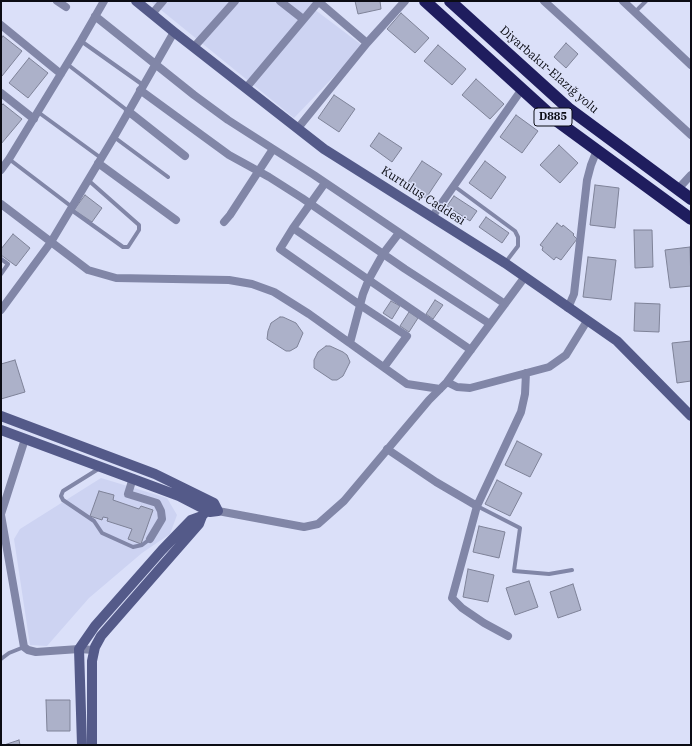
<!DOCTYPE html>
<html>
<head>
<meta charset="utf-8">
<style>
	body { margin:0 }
	#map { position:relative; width:692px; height:746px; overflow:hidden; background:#dbe0f9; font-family:"IBM Plex Serif",serif }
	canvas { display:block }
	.frame { position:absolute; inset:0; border:2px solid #0b0c14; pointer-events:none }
</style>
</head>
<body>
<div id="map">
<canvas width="692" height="746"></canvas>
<div class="frame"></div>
</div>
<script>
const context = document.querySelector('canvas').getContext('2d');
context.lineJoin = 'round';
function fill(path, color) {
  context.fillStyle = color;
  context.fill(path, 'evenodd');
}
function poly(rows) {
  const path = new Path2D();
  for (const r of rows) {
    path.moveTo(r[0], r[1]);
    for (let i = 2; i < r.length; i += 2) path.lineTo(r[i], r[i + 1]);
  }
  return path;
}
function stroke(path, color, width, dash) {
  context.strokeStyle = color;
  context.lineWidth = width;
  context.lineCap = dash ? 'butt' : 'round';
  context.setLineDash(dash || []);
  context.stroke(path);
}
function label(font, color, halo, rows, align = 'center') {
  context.font = font + ' "IBM Plex Serif",serif';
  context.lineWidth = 3;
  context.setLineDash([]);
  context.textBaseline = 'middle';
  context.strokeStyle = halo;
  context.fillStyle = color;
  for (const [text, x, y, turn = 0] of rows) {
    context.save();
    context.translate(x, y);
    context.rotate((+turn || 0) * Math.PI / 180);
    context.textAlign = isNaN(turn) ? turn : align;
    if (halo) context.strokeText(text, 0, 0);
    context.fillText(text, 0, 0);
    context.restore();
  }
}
const built = poly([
	[150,1,314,1,310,6,363,46,294,118],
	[101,478,167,498,177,515,170,534,142,553,89,598,47,646,30,645,14,539,20,529]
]);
const building = poly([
	[355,1,380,1,381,9,358,14,355,1],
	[401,13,429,38,415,53,387,29,401,13],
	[3,36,22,51,2,76,1,76,1,39,3,36],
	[566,43,578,54,566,68,554,57,566,43],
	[438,45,466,69,452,85,424,61,438,45],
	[29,58,48,73,28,98,9,83,29,58],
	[476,79,504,104,490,119,462,95,476,79],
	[334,95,355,109,339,132,318,118,334,95],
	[3,104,22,119,1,144,1,106,3,104],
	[516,115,538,131,522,153,500,137,516,115],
	[379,133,402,148,392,162,370,146,379,133],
	[559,145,578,163,560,183,540,165,559,145],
	[422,161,442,174,426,198,406,185,422,161],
	[485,161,506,177,491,199,469,183,485,161],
	[595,185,619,188,615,228,590,225,595,185],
	[85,195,102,208,92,222,74,210,85,195],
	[454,196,477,211,470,221,447,206,454,196],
	[486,217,509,233,502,243,479,227,486,217],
	[557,223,562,227,563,225,574,234,573,235,577,239,561,260,556,257,554,260,542,250,543,247,540,245,557,223],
	[634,230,652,230,653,267,635,268,634,230],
	[13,234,30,248,16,266,1,255,1,249,13,234],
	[690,247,691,286,670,288,665,250,690,247],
	[588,257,616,260,611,300,583,297,588,257],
	[435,300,443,305,433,319,426,314,435,300],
	[391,301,400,306,392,319,383,313,391,301],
	[635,303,660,304,659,332,634,331,635,303],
	[409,312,418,318,409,332,400,326,409,312],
	[280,317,283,317,296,323,303,333,297,347,290,351,286,351,267,339,268,331,271,323,280,317],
	[691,341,691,381,677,383,672,343,691,341],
	[326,346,330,346,343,352,347,355,350,362,343,376,337,380,332,380,314,368,314,360,318,352,326,346],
	[15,360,25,392,1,399,1,364,15,360],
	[517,441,542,454,530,477,505,465,517,441],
	[497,480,522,493,510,516,485,504,497,480],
	[99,491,114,495,113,500,139,509,141,506,153,510,141,544,128,539,132,529,107,521,108,518,103,517,102,520,90,516,99,491],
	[479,526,505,532,499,558,473,552,479,526],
	[468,569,494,575,488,602,463,597,468,569],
	[529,581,538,607,515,615,506,588,529,581],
	[573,584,581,610,558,618,550,592,573,584],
	[46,700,70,700,70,731,47,731,46,700],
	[19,740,20,745,4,745,19,740]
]);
const lane = poly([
	[635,12,646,1],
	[81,41,143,85],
	[67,64,128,111],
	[38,112,101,158],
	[114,137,168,177],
	[9,159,72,207],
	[454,186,515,231,518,237,518,246,505,263],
	[70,209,123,247,128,247,139,230,139,225,88,180],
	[1,259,8,264,1,274],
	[100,468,63,491,61,496,63,500,94,521,102,533,133,547,142,545,150,539],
	[477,506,520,528,514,571,549,574,572,570],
	[1,659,9,653,24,647]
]);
const street = poly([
	[57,1,66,7],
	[280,1,303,19],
	[544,1,691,135],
	[623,1,691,65],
	[319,2,367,43],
	[152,14,163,1],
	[95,16,194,95,228,120,314,175,505,304],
	[1,25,61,74],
	[194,47,235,1],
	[246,88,319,1],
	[140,90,229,155,269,177,302,198,405,269,490,324],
	[1,93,34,119],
	[128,111,185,156],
	[298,128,367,43,405,1],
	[98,163,176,220],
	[1,170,9,159,81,41,104,1],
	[325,183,293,228,280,249,360,305,407,336,384,367],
	[678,189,691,175],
	[1,204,88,270,116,278,229,280,252,284,274,292,309,314,407,384,440,389],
	[432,217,522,89],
	[224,222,230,215,273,149],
	[293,228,471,350],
	[568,308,574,294,587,180,591,165,597,150],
	[1,310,51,242,114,137,174,32],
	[350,343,363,294,369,279,383,254,399,233],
	[447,382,457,387,470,388,549,367,566,355,587,321],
	[387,449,436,482,477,506],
	[133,478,128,494,157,503,161,511,162,519,150,539],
	[218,511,304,527,318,524,344,501,429,400,447,382,524,278],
	[1,514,25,439],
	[1,515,24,647,28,650,36,652,79,649,94,650],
	[508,636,484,623,462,608,452,598,477,506,521,412,525,394,526,373]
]);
const secondary = poly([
	[136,1,174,32,324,149,505,263,617,341,691,416],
	[1,416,155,474,214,503,218,511,210,512,179,496,1,430],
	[82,745,79,649,95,626,162,550,191,520,202,516],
	[92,745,92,661,95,647,101,636,199,524,202,516,211,506]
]);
const highway = poly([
	[425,1,557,121,691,219],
	[450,1,568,108,691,199]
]);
const shields = [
	[553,117,38]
];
const shieldNames = [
	["D885",553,117]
];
const streetNames = [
	["Diyarbakır-Elazığ yolu",549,70,41],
	["Kurtuluş Caddesi",423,196,33]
];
fill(built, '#cdd3f2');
fill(building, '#acb1c9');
stroke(building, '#7e8298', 1);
stroke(lane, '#8186a7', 4);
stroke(street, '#8186a7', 8);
stroke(secondary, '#545a89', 10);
stroke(highway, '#1f1d5e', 12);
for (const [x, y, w] of shields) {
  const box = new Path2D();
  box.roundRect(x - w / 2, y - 9, w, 18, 3);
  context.fillStyle = '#dbe0f9';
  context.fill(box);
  stroke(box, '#0b0c14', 1);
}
label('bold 11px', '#0b0c14', null, shieldNames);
label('12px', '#0b0c14', '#dbe0f9', streetNames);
</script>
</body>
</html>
